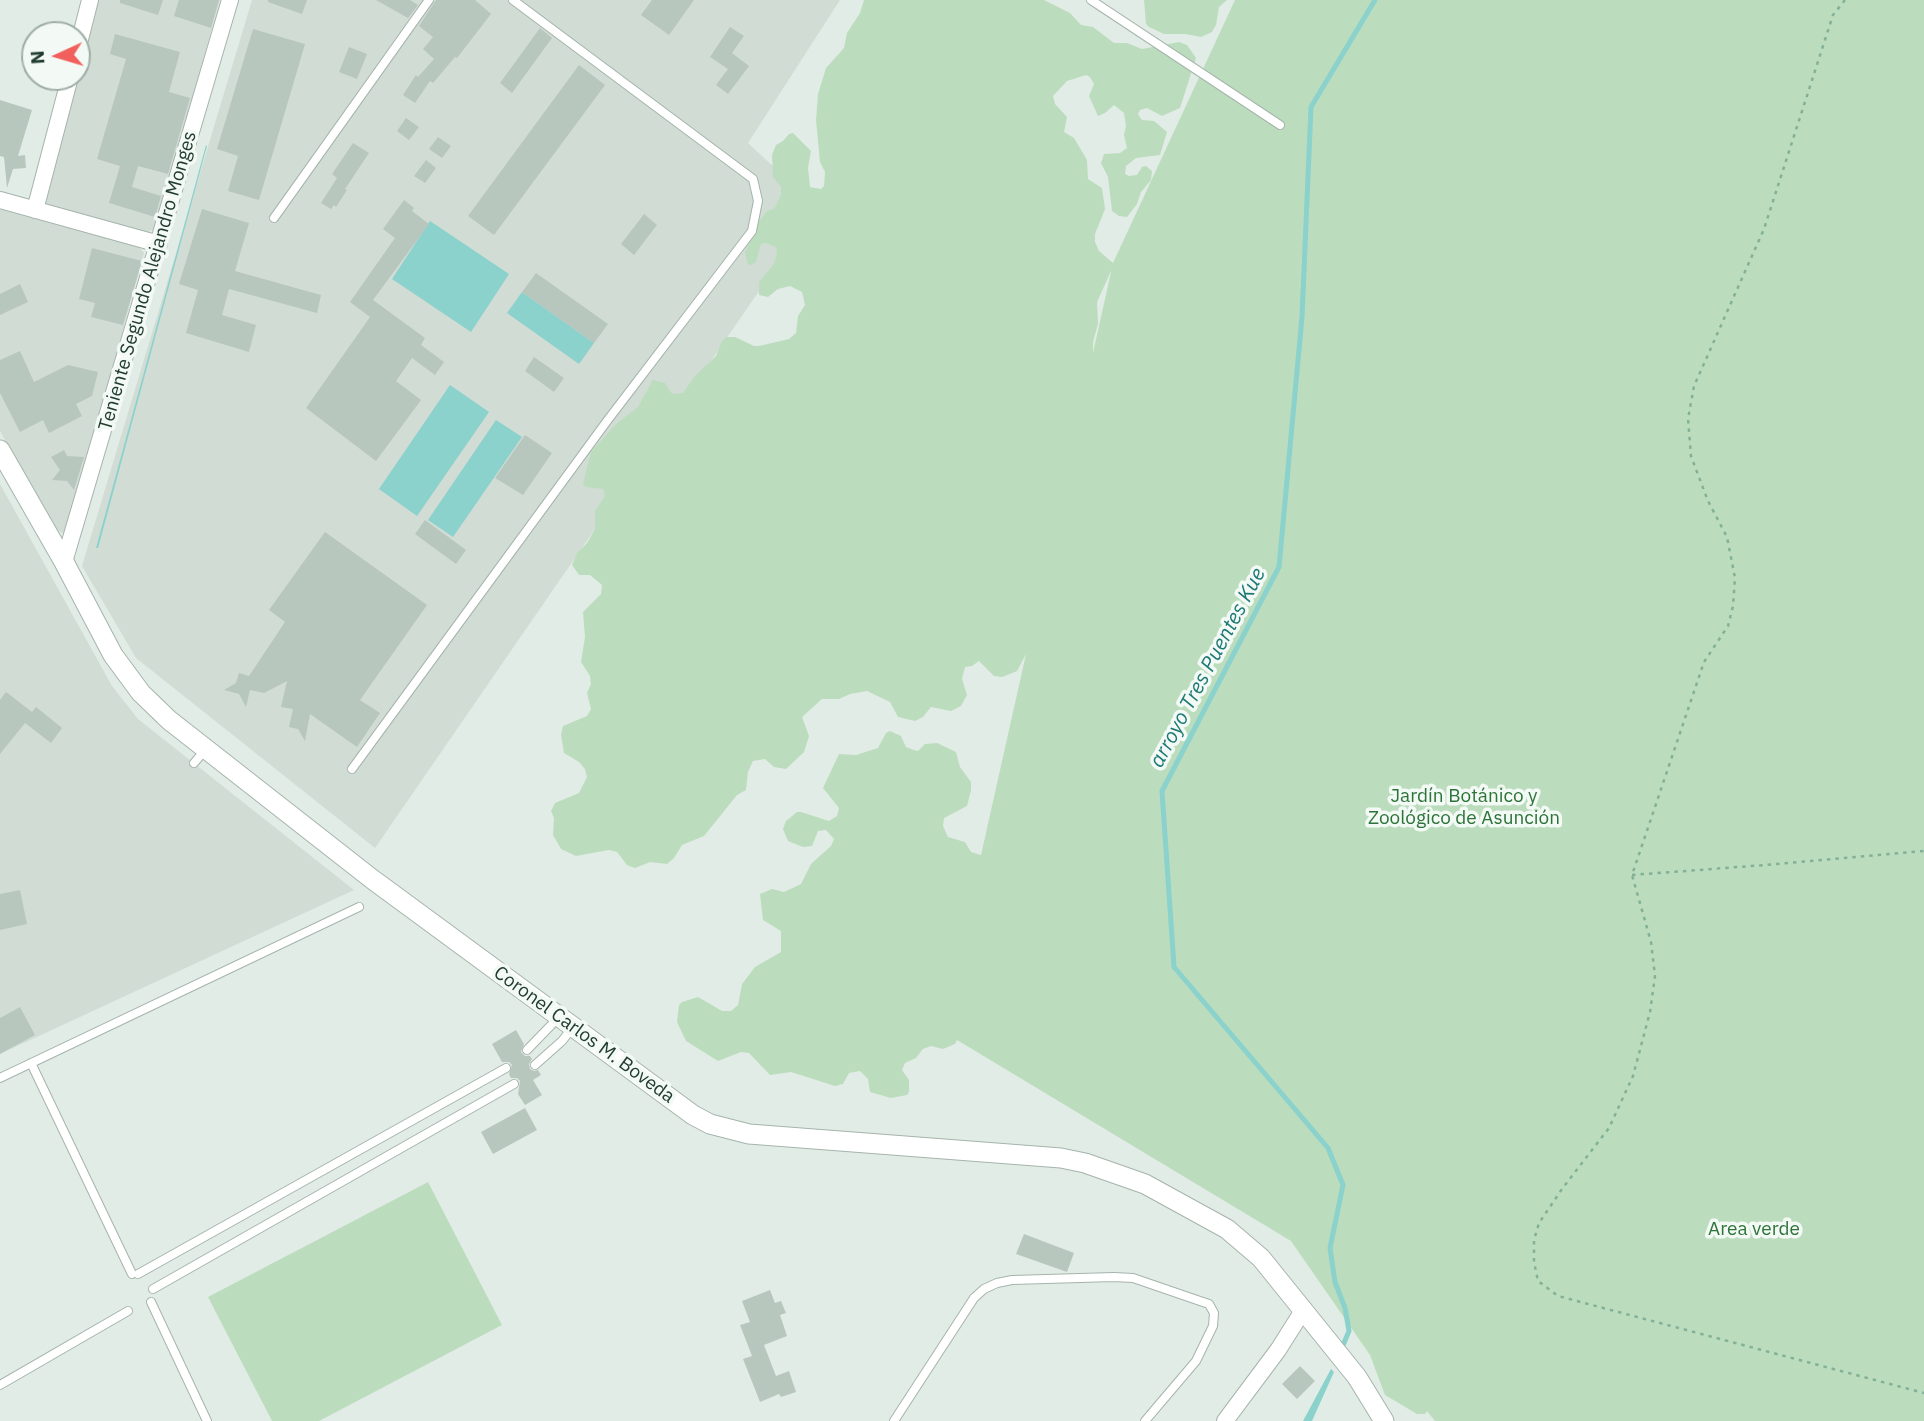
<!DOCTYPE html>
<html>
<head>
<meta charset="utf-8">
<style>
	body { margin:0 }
	#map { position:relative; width:1924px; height:1421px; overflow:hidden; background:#e2ece6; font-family:"IBM Plex Sans",sans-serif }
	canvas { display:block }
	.north { position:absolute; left:21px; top:21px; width:70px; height:70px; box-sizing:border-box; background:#f3f9f5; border:2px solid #9faea6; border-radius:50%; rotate:266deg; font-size:19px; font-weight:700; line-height:28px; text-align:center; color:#223d30 }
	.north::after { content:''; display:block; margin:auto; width:24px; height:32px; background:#f1605c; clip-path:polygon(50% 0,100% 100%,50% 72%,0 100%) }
</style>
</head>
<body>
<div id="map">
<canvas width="1924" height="1421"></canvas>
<div class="north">N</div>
</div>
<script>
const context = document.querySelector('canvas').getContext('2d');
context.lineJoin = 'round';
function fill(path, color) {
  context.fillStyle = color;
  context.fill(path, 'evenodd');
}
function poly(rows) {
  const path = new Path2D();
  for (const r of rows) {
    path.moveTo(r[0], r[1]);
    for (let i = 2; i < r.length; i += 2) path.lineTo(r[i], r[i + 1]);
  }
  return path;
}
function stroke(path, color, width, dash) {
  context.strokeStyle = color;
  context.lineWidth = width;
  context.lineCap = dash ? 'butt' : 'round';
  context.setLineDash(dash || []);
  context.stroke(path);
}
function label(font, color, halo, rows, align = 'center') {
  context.font = font + ' "IBM Plex Sans",sans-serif';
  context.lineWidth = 7;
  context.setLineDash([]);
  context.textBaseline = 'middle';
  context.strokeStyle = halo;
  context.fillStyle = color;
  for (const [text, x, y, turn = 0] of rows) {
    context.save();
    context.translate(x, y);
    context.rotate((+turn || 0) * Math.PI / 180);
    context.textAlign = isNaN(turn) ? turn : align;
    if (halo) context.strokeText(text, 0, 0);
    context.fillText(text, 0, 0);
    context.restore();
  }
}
const built = poly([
	[96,0,220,0,155,228,149,232,43,205],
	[252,0,840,0,748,143,817,207,375,848,136,658,82,566],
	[0,209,139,247,144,253,69,527,63,533,55,530,0,431],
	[0,484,112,686,138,719,354,890,0,1054]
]);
const green = poly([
	[864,0,1044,0,1070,13,1081,25,1093,27,1114,43,1127,43,1142,49,1179,42,1187,45,1196,58,1180,108,1162,116,1147,108,1140,110,1138,114,1142,120,1154,121,1167,132,1160,155,1136,158,1126,166,1125,174,1129,176,1137,175,1142,167,1146,166,1152,171,1151,180,1141,192,1137,204,1127,217,1119,216,1112,211,1108,177,1101,163,1104,154,1120,153,1127,148,1124,135,1126,126,1124,113,1114,105,1105,113,1098,116,1089,96,1094,84,1090,77,1086,75,1067,81,1053,96,1055,104,1067,117,1064,132,1074,138,1087,160,1088,179,1102,188,1105,209,1095,234,1095,242,1099,251,1113,263,1235,0,1924,0,1924,1421,1435,1421,1427,1411,1425,1414,1417,1414,1385,1395,1370,1355,1291,1241,957,1040,955,1044,943,1049,931,1046,923,1049,916,1058,905,1063,902,1070,909,1080,909,1092,907,1095,891,1098,870,1092,868,1079,860,1071,849,1073,843,1084,835,1086,791,1072,770,1075,749,1053,741,1052,718,1061,686,1041,677,1022,679,1005,682,1002,698,997,722,1011,731,1011,738,1005,742,984,755,967,781,952,781,931,763,920,760,894,772,889,784,892,801,884,811,864,831,846,834,839,826,830,818,831,812,846,803,847,788,841,783,829,786,821,797,812,801,812,829,821,837,816,839,808,823,788,839,754,856,755,878,748,886,733,890,731,901,736,906,747,914,750,918,751,925,744,937,743,956,752,960,767,971,782,971,790,967,806,944,818,943,826,948,837,965,842,971,852,981,855,1026,654,1017,671,1002,677,994,676,979,661,972,666,965,667,962,679,967,695,961,706,951,711,931,707,923,717,915,721,898,717,890,702,867,691,850,694,839,699,822,699,802,717,809,736,804,752,786,769,774,767,765,759,753,761,748,772,746,790,737,795,704,836,682,845,674,858,667,864,650,862,635,868,627,865,617,852,609,850,576,856,561,849,553,835,554,818,551,811,555,803,579,793,587,777,585,769,579,762,564,753,561,735,563,726,587,716,591,709,587,693,591,684,590,676,581,662,585,637,583,612,601,594,602,585,590,575,579,575,572,565,577,553,587,543,595,529,595,511,605,496,603,489,586,487,583,484,591,452,616,424,638,407,653,380,665,383,672,394,683,393,695,376,716,356,722,341,726,337,735,337,754,346,759,346,789,339,796,333,798,316,805,305,802,292,790,286,778,289,768,297,759,295,759,282,774,264,777,253,776,247,766,243,761,244,756,262,751,265,748,264,745,253,755,227,767,211,774,209,781,195,781,187,773,177,772,155,776,145,783,141,789,134,793,133,811,151,808,168,810,187,821,189,824,186,825,172,820,162,816,120,818,94,826,68,844,48,847,33,860,13],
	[1111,271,1111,272,1093,353,1093,342,1098,324,1097,302],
	[1144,0,1227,0,1219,7,1216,25,1212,32,1201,37,1185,34,1164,34,1149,27,1146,24],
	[428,1182,502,1325,319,1421,272,1421,208,1297]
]);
const water = poly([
	[206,145,207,146,98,548,96,548],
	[430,221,509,274,471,332,392,279],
	[522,292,594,343,579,364,507,313],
	[450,385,489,412,417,516,379,489],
	[496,420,522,437,453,537,428,520],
	[1331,1369,1334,1372,1312,1421,1303,1421]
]);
const stream = poly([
	[1341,1350,1349,1331,1345,1308,1335,1282,1330,1248,1343,1185,1328,1148,1174,967,1162,791,1279,567,1302,317,1311,107,1375,0]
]);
const building = poly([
	[120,0,163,0,158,15,120,3],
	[179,0,219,0,211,28,174,16],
	[268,0,307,0,302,14,268,2],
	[376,0,410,0,418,5,408,18],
	[436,0,475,0,491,14,457,58,455,57,433,83,430,81,415,103,403,95,416,75,418,77,434,59,423,49,433,37,419,26],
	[652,0,694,0,669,35,641,15],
	[730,27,744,36,732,53,749,66,728,94,716,85,728,69,710,57],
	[540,28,552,38,512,93,500,83],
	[253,29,305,44,259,200,228,191,238,156,217,149],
	[115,34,180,52,169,92,190,98,168,174,138,166,132,187,161,196,155,217,109,203,120,166,97,159,126,59,110,54],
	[349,47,367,54,357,79,339,72],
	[579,65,605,85,494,235,468,216],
	[0,100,32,110,18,156,25,155,26,168,13,169,7,188,4,157,0,156],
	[406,118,419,127,409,140,397,131],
	[438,137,451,146,442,158,429,149],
	[353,143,369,153,345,189,347,190,336,207,334,205,331,209,321,203,337,178,332,174],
	[426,160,436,168,425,183,414,176],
	[404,200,414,208,412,211,429,224,373,300,425,338,421,345,444,362,435,375,412,358,396,381,421,400,376,461,306,408,370,317,350,302,395,238,383,229],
	[202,209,249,223,235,271,321,295,317,313,229,289,222,315,256,325,249,352,186,333,198,290,179,284],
	[644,214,657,225,634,255,621,244],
	[92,248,142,261,123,325,91,317,95,303,79,299],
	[536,273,608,324,594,343,522,292],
	[20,284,28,302,0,315,0,294],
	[20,351,34,382,68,365,98,372,92,396,76,404,82,416,49,433,43,420,20,432,0,393,0,360],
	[534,357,564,378,554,392,525,371],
	[525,435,552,453,523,495,495,478],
	[64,450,67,456,84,457,74,490,67,481,52,480,60,470,51,457],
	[425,520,466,550,456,564,415,534],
	[325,532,427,605,360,700,380,713,357,747,310,714,305,741,298,729,289,727,293,709,281,707,287,681,264,693,250,690,246,707,239,694,224,690,236,683,239,673,249,676,285,622,269,610],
	[6,692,32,712,36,707,62,728,51,743,25,723,0,754,0,700],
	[20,890,27,924,0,930,0,894],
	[20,1007,35,1035,0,1054,0,1018],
	[516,1030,524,1044,521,1052,525,1056,530,1056,532,1059,529,1064,530,1069,534,1071,538,1070,541,1075,533,1080,542,1095,525,1105,518,1094,520,1081,517,1078,511,1078,509,1074,512,1065,509,1062,502,1062,492,1044],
	[525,1108,537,1130,493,1154,481,1132],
	[1024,1234,1074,1253,1067,1272,1016,1254],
	[770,1290,775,1303,781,1301,786,1313,780,1315,787,1336,764,1345,776,1376,789,1371,796,1392,781,1397,779,1394,760,1402,743,1359,752,1356,740,1325,750,1322,742,1301],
	[1300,1366,1315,1381,1297,1399,1282,1384]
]);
const path = poly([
	[1845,0,1833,15,1764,229,1694,386,1688,419,1691,456,1708,501,1727,537,1735,578,1733,606,1728,626,1704,662,1632,875,1651,942,1655,976,1650,1012,1633,1076,1609,1128,1562,1189,1539,1223,1534,1240,1534,1262,1538,1281,1558,1296,1924,1393],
	[1632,875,1765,865,1924,851]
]);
const service = poly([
	[1091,0,1280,125],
	[274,218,429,0],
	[194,763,206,749],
	[352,769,607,421,752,231,758,201,753,179,513,0],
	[527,1050,559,1017],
	[31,1063,132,1274],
	[535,1065,562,1041,573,1027],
	[0,1078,359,907],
	[138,1274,506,1068],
	[153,1289,514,1084],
	[151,1302,207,1421],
	[0,1385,128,1311],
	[894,1421,974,1298,984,1289,997,1283,1012,1280,1114,1277,1133,1278,1200,1301,1209,1304,1214,1313,1213,1326,1196,1361,1145,1421]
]);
const minor = poly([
	[77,51,90,0],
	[0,200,159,244],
	[35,210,70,77],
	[64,562,230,0],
	[1225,1421,1278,1350,1304,1309]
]);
const tertiary = poly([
	[0,450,64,562,113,655,141,693,169,720,372,879,693,1115,710,1124,749,1134,1061,1158,1085,1163,1145,1184,1227,1229,1261,1258,1357,1377,1384,1421]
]);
const streetNames = [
	["Teniente Segundo Alejandro Monges",148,281,-74],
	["Coronel Carlos M. Boveda",584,1035,36]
];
const parkNames = [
	["Jardín Botánico y",1464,797],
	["Zoológico de Asunción",1464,819],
	["Area verde",1754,1230]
];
const waterNames = [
	["arroyo Tres Puentes Kue",1208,668,-62]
];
fill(built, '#d1dcd4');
fill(green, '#bbddbd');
fill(water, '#8bd1cc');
stroke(stream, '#8bd1cc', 5);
fill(building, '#b8c7be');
stroke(service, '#a5b4ac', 10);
stroke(minor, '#a5b4ac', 18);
stroke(tertiary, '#a5b4ac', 21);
stroke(path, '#83b098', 2.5, [3.5, 5]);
stroke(service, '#fff', 8);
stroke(minor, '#fff', 16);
stroke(tertiary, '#fff', 19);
label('19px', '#223d30', '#f3f9f5', streetNames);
label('19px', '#2d7439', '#f3f9f5', parkNames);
label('italic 21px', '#1d7974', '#f3f9f5', waterNames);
</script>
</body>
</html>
